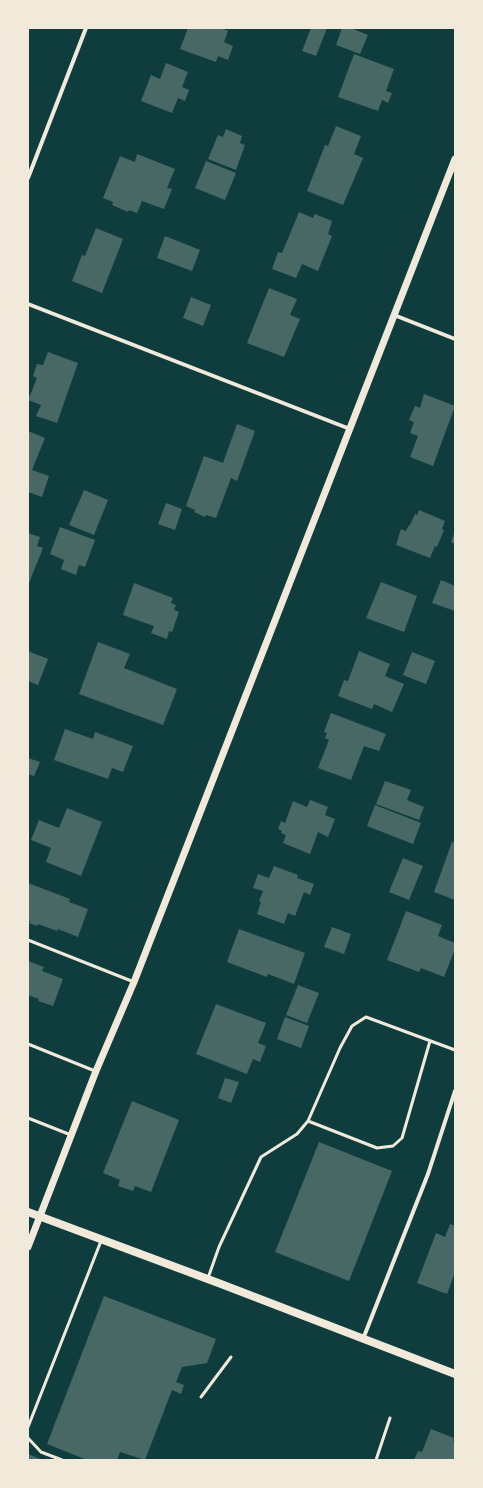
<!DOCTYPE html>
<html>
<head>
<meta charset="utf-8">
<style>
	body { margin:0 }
	#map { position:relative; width:483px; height:1488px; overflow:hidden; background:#0f3d3e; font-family:"PT Sans",sans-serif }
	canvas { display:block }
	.frame { position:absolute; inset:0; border:29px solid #f1e9da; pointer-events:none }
</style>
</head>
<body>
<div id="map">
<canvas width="483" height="1488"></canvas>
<div class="frame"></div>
</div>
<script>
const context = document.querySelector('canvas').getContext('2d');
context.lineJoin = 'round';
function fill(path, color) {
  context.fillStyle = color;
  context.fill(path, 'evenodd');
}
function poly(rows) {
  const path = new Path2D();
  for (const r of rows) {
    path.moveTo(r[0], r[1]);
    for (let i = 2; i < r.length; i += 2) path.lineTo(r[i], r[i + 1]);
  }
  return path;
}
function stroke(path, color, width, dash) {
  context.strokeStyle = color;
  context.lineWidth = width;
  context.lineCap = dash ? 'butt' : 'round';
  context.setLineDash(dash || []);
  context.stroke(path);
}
const building = poly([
	[188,28,224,28,224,29,228,31,224,42,233,46,228,60,218,56,216,62,180,49],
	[311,28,327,28,316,56,302,51],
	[342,28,351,28,368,35,360,54,336,45],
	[354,54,394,69,386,91,392,93,388,103,382,100,378,111,338,97],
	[166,63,188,72,182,87,189,90,185,101,178,98,172,113,141,101,151,75,160,79],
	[336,126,361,136,354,154,363,158,343,205,307,191,325,145,328,146],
	[226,129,242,136,240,143,245,145,236,170,208,159,218,135,223,137],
	[137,154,175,169,167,188,172,189,164,209,142,201,137,213,129,210,128,212,112,205,113,202,103,198,120,156,135,162],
	[206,161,236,173,225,200,195,188],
	[299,212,313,218,315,214,332,221,328,234,332,236,318,271,302,264,296,278,272,269,278,252,282,253],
	[96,228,123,239,102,293,72,281,82,255,85,256],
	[165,236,200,250,192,271,157,258],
	[269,288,297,299,290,315,300,319,284,357,247,343],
	[191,297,211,305,203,326,183,318],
	[48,352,78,363,57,423,36,416,41,405,28,400,37,378,33,376,37,364,43,365],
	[424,394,455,406,433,466,410,457,418,436,410,433,414,422,409,420,415,406,420,408],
	[237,424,255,431,237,481,231,478,216,518,206,515,205,517,194,512,195,510,186,506,204,456,223,463],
	[28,431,45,438,32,470,49,476,42,497,28,492],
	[84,490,108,500,94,535,69,525],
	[166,503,182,509,175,530,158,524],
	[419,510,445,521,442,529,444,530,437,547,435,546,430,558,396,545,401,529,406,531,409,525,410,525,415,514,417,515],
	[60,527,95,540,85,567,79,565,76,575,61,569,64,560,50,554],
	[455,531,455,544,451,542],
	[28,533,40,537,37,546,43,548,29,583,28,582],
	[441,580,455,586,455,611,432,603],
	[381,582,417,596,404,632,366,618],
	[134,583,173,598,171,603,176,605,174,610,179,612,172,632,169,631,167,639,151,633,154,626,123,615],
	[98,642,130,654,124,668,177,689,163,725,79,694],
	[28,651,48,659,38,685,28,681],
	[359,651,390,664,385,676,404,684,392,712,374,704,372,709,338,696,344,680,348,681],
	[412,652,435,661,426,684,403,675],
	[331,713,386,734,379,751,364,746,351,780,318,768,329,740,325,738,327,733,324,732],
	[65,729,93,739,95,732,133,746,123,772,112,768,108,779,54,760],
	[28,758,40,762,34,776,28,774],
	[385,781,411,790,407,800,424,807,419,820,376,804],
	[310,800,328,807,325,815,335,819,328,837,318,832,310,854,283,843,286,835,281,833,282,831,278,829,281,821,285,823,293,801,307,807],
	[375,805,421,823,413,844,367,826],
	[67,808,102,822,81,876,46,862,51,848,31,840,39,820,59,828],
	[452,842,455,843,455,900,434,892],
	[403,858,423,866,409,900,389,892],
	[274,866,298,875,297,878,314,884,310,895,304,892,295,916,288,913,284,924,257,914,261,902,259,901,263,891,253,888,258,874,269,878],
	[28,883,70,899,69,902,88,909,78,937,58,929,57,931,38,924,37,926,29,923,30,921,28,920],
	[406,911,442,925,438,936,455,943,455,949,444,977,421,968,419,972,387,960],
	[332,927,351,934,344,954,324,947],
	[239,929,305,953,294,984,268,974,267,977,227,962],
	[28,961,44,967,42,971,63,979,53,1006,38,1001,39,999,28,995],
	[298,985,319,993,307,1023,286,1015],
	[216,1004,266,1023,258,1043,266,1046,260,1062,253,1059,247,1074,196,1054],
	[285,1017,309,1026,301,1048,277,1039],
	[225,1078,239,1082,231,1103,218,1098],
	[132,1101,179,1120,151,1192,135,1186,133,1191,118,1186,120,1180,103,1173],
	[319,1142,392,1171,349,1281,275,1252],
	[450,1224,455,1226,455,1272,447,1294,417,1283,436,1233,445,1237],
	[104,1296,216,1339,207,1363,182,1367,176,1382,184,1385,181,1394,172,1390,145,1460,120,1452,117,1460,87,1460,47,1444],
	[431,1429,454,1438,453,1442,455,1443,455,1460,414,1460,418,1451,422,1452],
	[28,1454,43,1460,28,1460]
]);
const service = poly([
	[28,940,134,982],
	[28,1044,95,1071],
	[28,1118,71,1135],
	[308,1121,377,1148,393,1146,402,1138,430,1041],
	[208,1278,219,1247,261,1157,297,1134,308,1121,340,1048,352,1026,366,1017,455,1050],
	[201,1397,231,1357],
	[28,1427,101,1241],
	[28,1438,41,1452,62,1460],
	[376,1460,390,1418]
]);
const minor = poly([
	[28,178,86,28],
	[28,304,350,429],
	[394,315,455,339],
	[363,1339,428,1174,455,1091]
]);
const tertiary = poly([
	[28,1247,96,1071,134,982,455,159]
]);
const secondary = poly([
	[28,1212,221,1284,455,1374]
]);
fill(building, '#486865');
stroke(service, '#f1e9da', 3);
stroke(minor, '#f1e9da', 4);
stroke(tertiary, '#f1e9da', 7);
stroke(secondary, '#f1e9da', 8);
</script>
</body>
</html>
